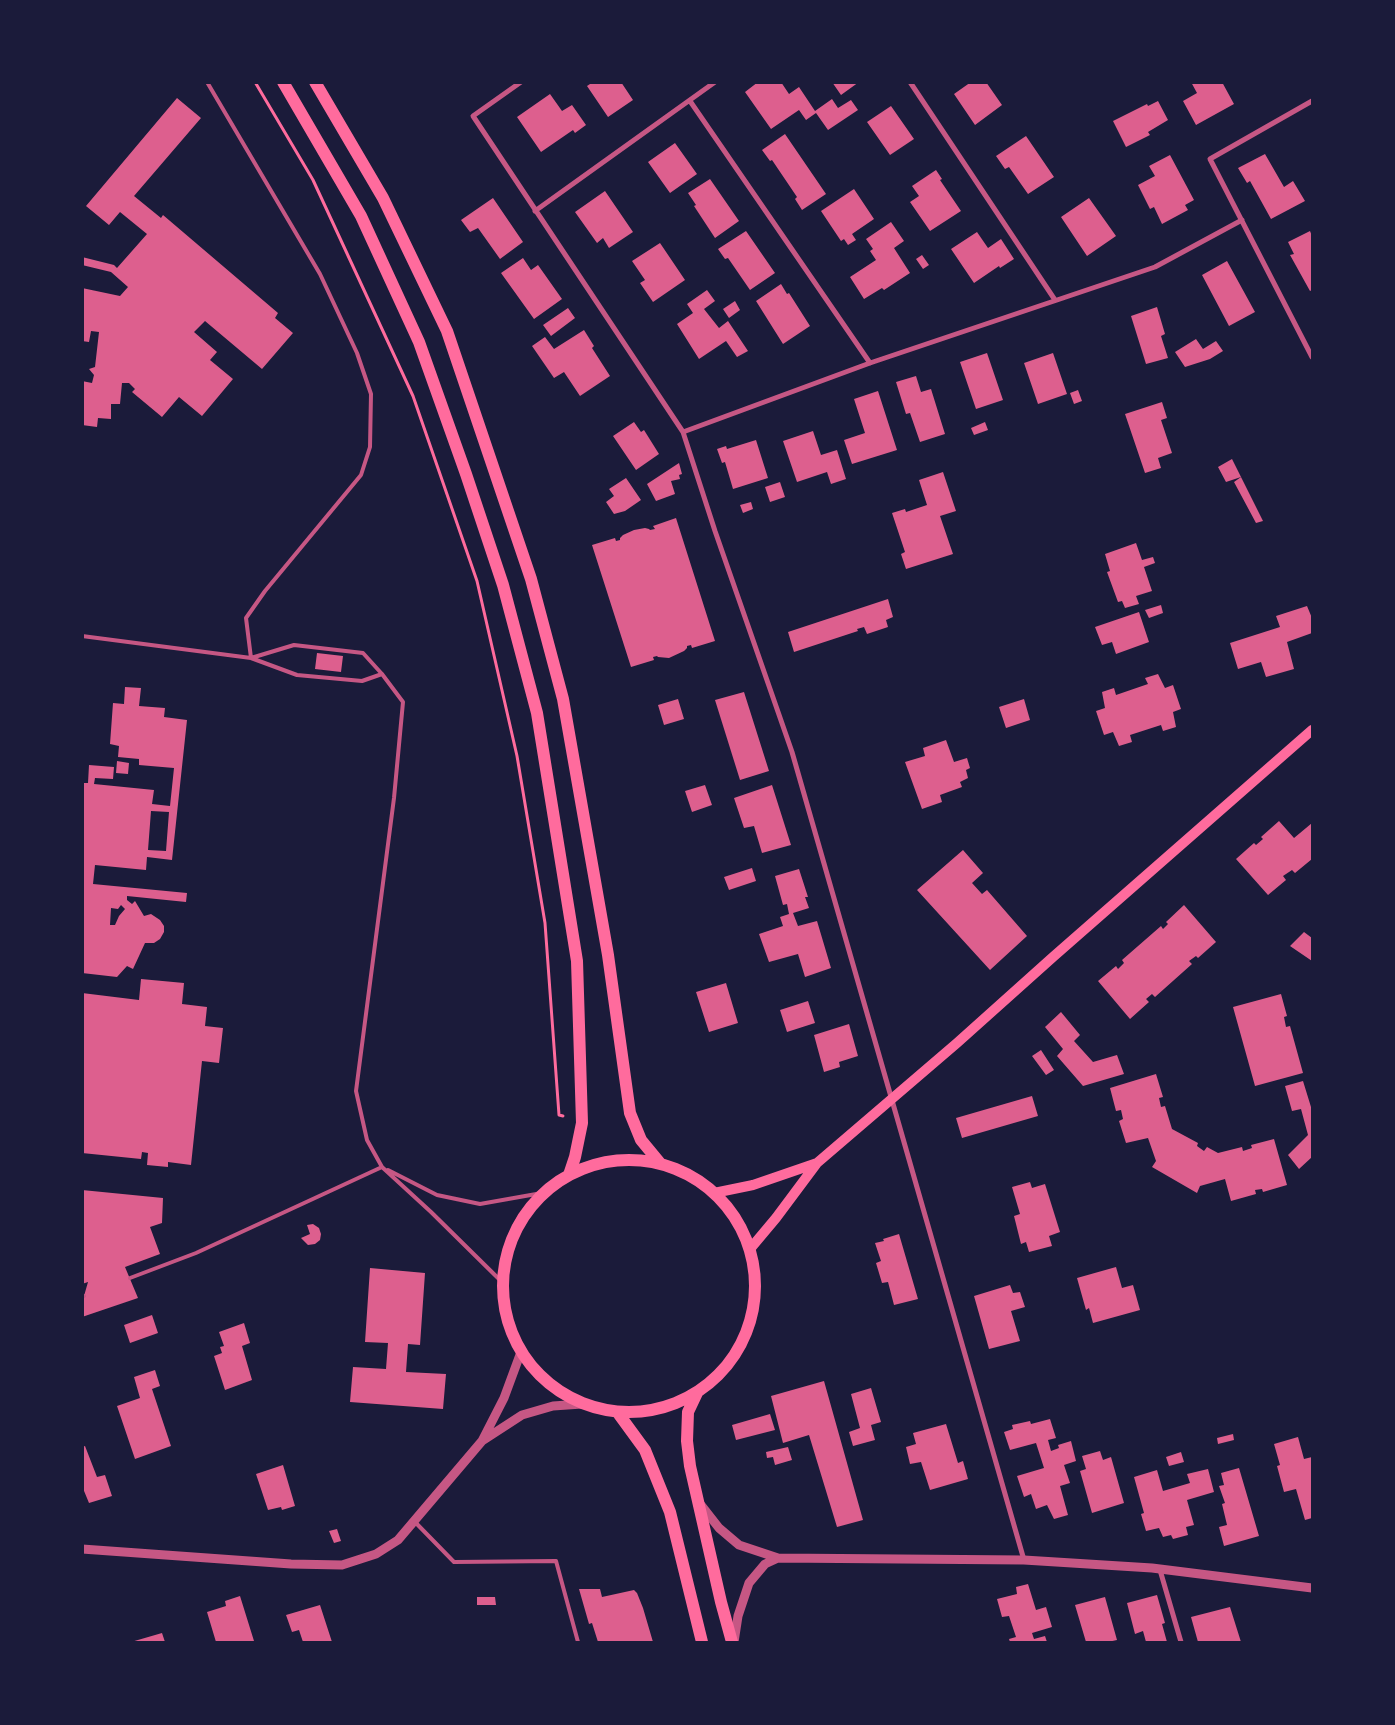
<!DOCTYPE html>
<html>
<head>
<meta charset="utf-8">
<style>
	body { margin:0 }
	#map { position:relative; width:1395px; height:1725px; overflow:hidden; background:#1b1b3a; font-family:"PT Sans",sans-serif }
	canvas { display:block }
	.frame { position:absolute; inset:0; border:84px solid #1b1b3a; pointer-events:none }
</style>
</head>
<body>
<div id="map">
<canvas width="1395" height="1725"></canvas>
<div class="frame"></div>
</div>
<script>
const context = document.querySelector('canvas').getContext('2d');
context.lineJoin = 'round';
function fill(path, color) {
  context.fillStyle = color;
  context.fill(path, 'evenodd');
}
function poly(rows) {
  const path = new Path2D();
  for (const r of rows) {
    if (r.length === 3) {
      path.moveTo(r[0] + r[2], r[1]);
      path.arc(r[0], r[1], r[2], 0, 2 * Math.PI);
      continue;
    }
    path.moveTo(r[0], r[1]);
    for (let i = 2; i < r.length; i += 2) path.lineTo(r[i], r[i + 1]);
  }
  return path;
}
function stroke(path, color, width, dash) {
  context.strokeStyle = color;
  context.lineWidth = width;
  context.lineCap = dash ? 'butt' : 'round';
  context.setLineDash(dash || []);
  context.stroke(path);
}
const building = poly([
	[589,82,621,82,633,100,608,117,587,86,590,84],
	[758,82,781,82,789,94,799,87,815,111,832,99,838,108,851,100,858,110,828,130,816,113,806,120,799,110,771,129,745,92],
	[832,82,859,82,841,95],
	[971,82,986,82,1002,105,975,125,954,94],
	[1191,82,1222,82,1234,104,1196,125,1183,101,1197,93],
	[550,94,562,111,572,105,586,125,575,133,573,130,541,152,517,117],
	[177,98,201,118,134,196,161,218,163,215,278,313,275,318,293,333,262,369,205,321,194,332,217,352,210,360,233,379,202,416,179,397,162,417,132,392,135,389,129,383,122,383,120,404,111,404,111,419,98,418,97,427,82,425,82,381,92,383,94,375,89,369,95,367,99,332,91,331,89,342,82,341,82,288,120,296,128,287,111,272,82,265,82,257,114,265,117,268,147,234,120,212,109,225,86,206],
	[1158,101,1168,120,1148,132,1150,135,1126,147,1113,121,1147,104,1148,106],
	[891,106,914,139,890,155,867,122],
	[785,134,826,194,802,210,795,199,797,197,772,160,770,161,762,150],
	[1026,136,1054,177,1028,194,1009,167,1005,169,996,156],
	[675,143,697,174,670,193,648,162],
	[1265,154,1284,187,1293,181,1305,201,1271,219,1250,181,1247,183,1238,168],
	[1170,155,1194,200,1185,205,1188,210,1162,224,1154,207,1150,209,1138,185,1155,176,1149,166],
	[936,170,942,179,940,180,961,211,930,231,910,202,919,196,912,186],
	[710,179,739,221,715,238,694,206,696,205,688,193],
	[854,189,874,219,852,234,856,240,848,245,844,239,841,241,821,211],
	[605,191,633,232,609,248,603,238,597,243,575,212],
	[493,198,523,242,500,259,478,228,470,232,461,220],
	[1089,198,1116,236,1087,256,1061,217],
	[891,222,904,241,894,248,910,273,884,290,882,288,864,299,850,277,876,260,870,251,873,249,866,239],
	[746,231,775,273,750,290,728,258,725,259,718,249],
	[1310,231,1312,236,1312,290,1310,291,1290,255,1294,254,1288,242],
	[977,232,988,248,1001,239,1014,259,1000,268,999,266,974,283,951,249],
	[660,243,685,280,653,302,640,283,645,280,632,261],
	[922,255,929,265,923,269,916,259],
	[523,258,531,270,538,265,562,299,534,319,501,273],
	[1227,261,1255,312,1229,326,1202,275],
	[781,284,787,294,789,293,810,326,783,344,756,301],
	[707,290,715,301,704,309,719,328,728,321,748,351,737,357,726,341,699,359,677,324,693,313,687,304],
	[735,301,740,310,729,318,723,309],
	[1157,307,1165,334,1161,336,1168,358,1146,364,1131,316],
	[568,308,575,318,551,336,543,325],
	[584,330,594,346,592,348,610,376,580,396,564,372,554,378,532,346,545,337,554,349],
	[1196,339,1203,349,1216,341,1223,351,1210,359,1185,367,1175,352],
	[987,353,1003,400,976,409,960,362],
	[1053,353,1067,394,1038,404,1024,363],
	[916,376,921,392,931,389,945,434,920,442,910,413,906,414,896,382],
	[1078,390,1082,401,1074,404,1070,393],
	[878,391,897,450,852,464,844,440,865,433,854,399],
	[1162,402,1167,418,1161,420,1172,453,1158,458,1161,468,1145,473,1125,414],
	[634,422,641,432,644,430,659,454,636,470,613,436],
	[985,422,988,430,974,435,971,428],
	[813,431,821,455,837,450,846,479,831,484,827,472,797,482,783,441],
	[756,440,768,478,733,489,725,462,722,463,717,449,726,446,727,449],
	[1232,459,1241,477,1226,482,1218,467],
	[679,463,682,474,679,475,680,479,671,481,675,494,656,501,647,484],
	[943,472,956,511,940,516,953,554,906,569,901,554,905,552,892,513,905,509,906,512,927,505,919,480],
	[1241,477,1263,521,1256,523,1234,482],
	[626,478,641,500,625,511,614,514,606,502,614,496,609,489],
	[780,482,785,497,770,502,765,487],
	[751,502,753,509,743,513,740,505],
	[676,518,715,641,692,648,691,645,687,646,687,648,684,651,669,658,658,657,657,656,653,657,654,660,631,667,592,545,615,538,616,541,620,540,620,538,623,535,634,530,645,528,649,529,650,530,655,529,653,526],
	[1136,543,1142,560,1153,557,1155,563,1144,567,1152,591,1136,596,1139,604,1125,608,1122,601,1118,602,1107,572,1110,571,1105,554],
	[888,599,893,617,886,620,888,627,867,634,864,627,857,629,858,631,794,652,788,632],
	[1161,605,1163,613,1149,618,1145,610],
	[1307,606,1312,618,1312,633,1287,642,1294,669,1266,677,1261,662,1238,669,1230,643,1280,627,1276,616],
	[1139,612,1149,642,1116,654,1112,642,1102,645,1095,627],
	[317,653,343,656,341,672,315,669],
	[1158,674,1165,688,1173,685,1181,709,1173,712,1176,727,1163,731,1161,725,1130,735,1132,742,1119,746,1113,732,1104,735,1096,711,1105,708,1102,692,1114,688,1116,695,1148,684,1145,678],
	[125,687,141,688,139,706,165,708,164,717,187,720,172,860,147,857,146,870,95,865,93,884,187,893,186,902,127,896,127,900,132,904,135,901,144,916,151,914,160,920,164,926,164,932,160,939,154,943,145,943,133,969,127,966,117,977,82,973,82,783,88,783,89,765,114,767,113,779,95,778,94,784,154,790,152,804,170,806,174,768,139,765,139,759,118,757,119,746,110,744,113,703,124,704],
	[151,811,169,812,166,851,148,850],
	[121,905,125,909,119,916,115,925,110,925,111,908,118,909],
	[744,692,769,771,740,780,715,700],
	[678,699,684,719,664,725,658,705],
	[1024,699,1030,720,1006,728,999,707],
	[946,740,954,762,967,758,970,768,966,770,968,778,960,782,962,787,940,795,942,802,922,809,905,762,925,756,923,748],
	[117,761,129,763,128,774,116,773],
	[705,785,712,805,692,812,685,791],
	[772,785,791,845,762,853,754,826,744,828,734,798],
	[1279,821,1294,838,1312,823,1312,859,1295,873,1292,870,1283,876,1286,880,1268,895,1236,859,1254,843,1256,845,1263,839,1261,837],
	[963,850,983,873,972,883,982,894,987,890,1027,936,990,970,917,890],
	[752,868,756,881,729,890,724,877],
	[799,869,808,897,805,897,809,908,793,913,798,926,817,921,831,968,805,977,798,954,769,962,759,934,783,926,780,917,789,914,787,904,783,905,775,876],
	[1184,905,1216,942,1198,958,1196,956,1189,961,1192,964,1155,997,1152,994,1146,999,1149,1002,1130,1019,1098,981,1116,966,1118,969,1124,963,1122,960,1161,926,1163,929,1168,924,1166,922],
	[1304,932,1312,938,1312,961,1290,946],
	[141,979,184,983,182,1004,207,1007,205,1026,223,1028,219,1063,202,1061,191,1165,168,1162,168,1167,147,1165,148,1153,142,1152,141,1159,82,1153,82,993,139,1000],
	[726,983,738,1023,709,1032,696,992],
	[1281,994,1287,1016,1284,1017,1286,1027,1290,1026,1303,1073,1255,1086,1233,1007],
	[808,1001,815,1023,787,1032,780,1010],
	[1061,1012,1080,1035,1074,1041,1093,1062,1117,1055,1124,1074,1083,1086,1057,1056,1063,1049,1045,1027],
	[849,1024,858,1056,839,1062,840,1067,824,1072,814,1035],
	[1041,1050,1054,1070,1046,1075,1032,1056],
	[1156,1074,1163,1097,1159,1098,1161,1107,1165,1106,1172,1129,1198,1143,1197,1146,1204,1151,1207,1147,1218,1153,1242,1147,1243,1151,1252,1148,1251,1145,1274,1139,1287,1185,1263,1192,1262,1189,1255,1190,1256,1194,1231,1201,1225,1179,1200,1186,1197,1193,1152,1167,1156,1161,1148,1138,1126,1143,1119,1121,1123,1119,1121,1110,1116,1111,1110,1088],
	[1303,1081,1311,1107,1312,1106,1312,1157,1299,1169,1288,1155,1308,1135,1301,1109,1292,1111,1285,1086],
	[1032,1096,1038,1116,962,1138,956,1118],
	[1030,1182,1032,1188,1045,1184,1060,1232,1049,1236,1052,1246,1029,1252,1026,1242,1021,1244,1014,1216,1020,1214,1012,1187],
	[82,1190,163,1198,162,1223,150,1227,160,1254,125,1267,138,1298,82,1317,82,1303,88,1282,82,1284],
	[313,1224,319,1228,321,1234,320,1240,315,1244,308,1245,301,1238,310,1234,307,1225],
	[899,1234,918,1299,894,1305,888,1282,882,1283,876,1263,881,1261,875,1243,884,1241,883,1239],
	[1116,1267,1122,1288,1133,1285,1140,1310,1093,1323,1089,1308,1086,1310,1077,1278],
	[370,1268,425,1273,420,1345,408,1344,406,1372,446,1374,443,1409,350,1402,353,1367,386,1369,388,1343,365,1342],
	[1010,1285,1013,1293,1020,1292,1025,1307,1011,1311,1020,1341,989,1349,974,1296],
	[152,1315,158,1333,130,1343,124,1325],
	[244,1323,250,1343,242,1346,252,1380,225,1390,214,1356,222,1353,220,1347,224,1346,219,1332],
	[155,1370,160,1386,152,1389,171,1446,135,1459,117,1406,140,1398,134,1377],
	[824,1381,863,1520,837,1527,809,1435,783,1443,771,1396],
	[871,1388,881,1422,871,1425,875,1440,853,1446,849,1432,860,1428,851,1394],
	[770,1414,775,1430,736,1440,732,1425],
	[1050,1419,1056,1438,1048,1440,1051,1451,1059,1448,1058,1445,1071,1441,1076,1461,1064,1465,1070,1483,1060,1486,1068,1515,1054,1519,1047,1505,1036,1509,1031,1494,1024,1497,1017,1476,1044,1468,1036,1443,1010,1450,1004,1432,1013,1429,1012,1425,1030,1421,1031,1424],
	[946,1424,958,1463,963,1461,968,1479,930,1490,921,1462,910,1464,906,1447,916,1444,913,1433],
	[1233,1434,1234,1440,1218,1444,1217,1438],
	[1298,1437,1304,1459,1312,1457,1312,1518,1305,1520,1296,1489,1284,1492,1277,1466,1280,1465,1274,1444],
	[85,1446,97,1477,105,1475,112,1496,89,1503,82,1486,82,1447],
	[788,1447,792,1460,775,1465,773,1457,767,1458,766,1452],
	[1100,1451,1103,1460,1111,1457,1124,1503,1092,1513,1080,1471,1086,1469,1082,1456],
	[1181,1452,1184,1462,1169,1466,1166,1457],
	[283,1465,295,1506,282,1510,281,1507,268,1510,256,1474],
	[1239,1468,1259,1536,1224,1546,1219,1527,1227,1525,1222,1504,1225,1503,1219,1486,1224,1485,1221,1473],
	[1208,1469,1214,1492,1187,1500,1194,1525,1186,1527,1188,1535,1173,1539,1171,1535,1163,1537,1159,1528,1146,1531,1141,1514,1144,1513,1134,1477,1157,1470,1163,1491,1190,1483,1187,1474],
	[337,1529,341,1541,334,1543,329,1531],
	[1028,1584,1036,1610,1046,1607,1052,1627,1032,1633,1034,1639,1045,1636,1047,1642,1010,1642,1009,1639,1016,1637,1009,1616,1002,1617,997,1599,1017,1594,1016,1587],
	[579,1589,600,1589,602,1597,634,1590,637,1593,643,1608,653,1642,598,1642,592,1623,589,1624],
	[1157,1595,1165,1623,1162,1624,1167,1642,1146,1642,1143,1631,1135,1634,1127,1603],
	[240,1596,254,1641,248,1642,216,1642,207,1612,226,1606,225,1601],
	[477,1597,495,1597,496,1605,477,1605],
	[1105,1597,1117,1640,1108,1642,1086,1642,1075,1605],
	[320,1605,332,1642,303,1642,299,1630,292,1632,286,1615],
	[1230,1607,1241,1642,1198,1642,1191,1617],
	[162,1633,165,1642,131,1642]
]);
const path = poly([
	[255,82,313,180,413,396,477,581,517,756,545,923,559,1115,563,1116]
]);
const service = poly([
	[207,82,320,274,357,353,371,394,370,447,361,475,265,591,246,618,251,658],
	[82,636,251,658,297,675,362,681,382,674],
	[251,658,294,645,363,653,382,674,403,702,394,798,356,1091,367,1140,382,1167,431,1212,502,1282],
	[388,1170,437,1195,480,1204,542,1193],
	[130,1278,196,1253,382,1167],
	[82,1297,84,1296],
	[415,1522,454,1562,556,1561,578,1642]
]);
const minor = poly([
	[521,82,473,116,683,432,715,531,792,752,1024,1560],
	[910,82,1055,300],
	[690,101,870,363],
	[1312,101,1210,159,1312,357],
	[535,211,715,82],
	[683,432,870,363,1155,267,1242,220],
	[1160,1570,1181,1642]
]);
const tertiary = poly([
	[482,1441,522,1415,553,1406,582,1404],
	[701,1505,719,1528,739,1545,778,1558,1024,1560,1152,1568,1312,1588],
	[82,1549,291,1564,342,1565,376,1554,398,1540,482,1441,504,1398,521,1352],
	[734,1642,738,1616,749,1583,765,1564,778,1558]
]);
const secondary = poly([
	[714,1193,753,1185,817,1163],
	[750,1249,776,1218,817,1163,957,1043,1053,957,1312,730]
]);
const primary = poly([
	[283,82,361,216,419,342,466,474,503,585,537,713,577,961,582,1123,575,1157,569,1175],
	[315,82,383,198,447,331,531,579,563,699,608,955,630,1113,641,1140,660,1163],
	[629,1286,126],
	[697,1393,688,1412,687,1441,690,1466,721,1602,732,1642],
	[618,1413,645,1450,670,1512,702,1642]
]);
fill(building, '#dd5f8e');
stroke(path, '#ff6b9d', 3);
stroke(service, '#c65784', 4);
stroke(minor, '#c65784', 5);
stroke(tertiary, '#c65784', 9);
stroke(secondary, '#ff6b9d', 10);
stroke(primary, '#ff6b9d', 12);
</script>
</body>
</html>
